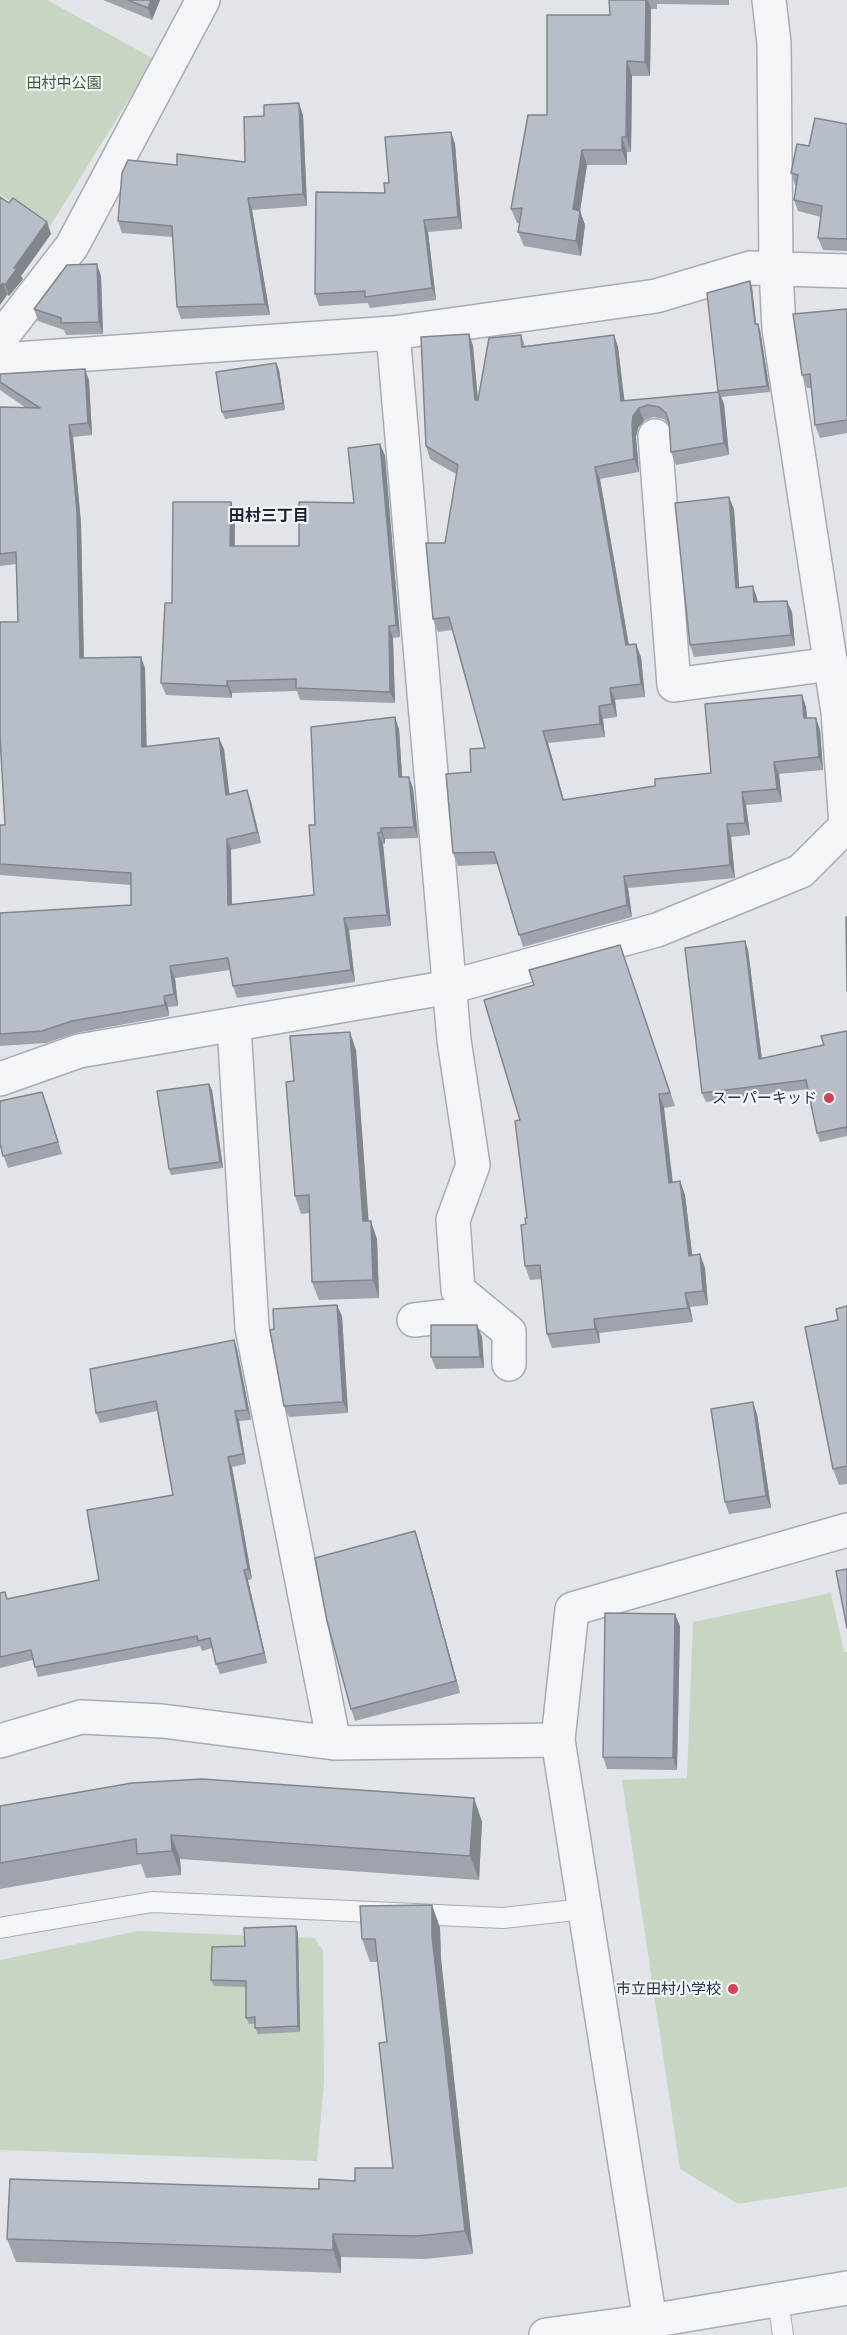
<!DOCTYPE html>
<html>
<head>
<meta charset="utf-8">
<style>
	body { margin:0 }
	canvas { display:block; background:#e1e5ea }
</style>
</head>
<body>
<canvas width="847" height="2335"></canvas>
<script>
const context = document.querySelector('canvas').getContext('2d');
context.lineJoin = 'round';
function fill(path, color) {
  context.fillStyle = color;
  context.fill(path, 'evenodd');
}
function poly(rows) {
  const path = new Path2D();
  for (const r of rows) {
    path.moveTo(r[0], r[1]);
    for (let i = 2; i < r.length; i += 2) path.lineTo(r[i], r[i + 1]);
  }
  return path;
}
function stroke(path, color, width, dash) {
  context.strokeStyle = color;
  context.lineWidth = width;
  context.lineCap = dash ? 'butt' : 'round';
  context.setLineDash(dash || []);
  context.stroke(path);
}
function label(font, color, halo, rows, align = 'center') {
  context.font = font + ' Ubuntu,"Noto Sans JP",sans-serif';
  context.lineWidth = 4.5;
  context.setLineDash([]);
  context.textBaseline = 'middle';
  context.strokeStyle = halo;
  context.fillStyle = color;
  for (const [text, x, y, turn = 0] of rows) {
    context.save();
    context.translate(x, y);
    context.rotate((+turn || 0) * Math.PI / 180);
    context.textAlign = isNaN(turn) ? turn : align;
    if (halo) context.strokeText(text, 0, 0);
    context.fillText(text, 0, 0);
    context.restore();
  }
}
const green = poly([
	[0,0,47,0,154,59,49,228,0,194],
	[831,1593,844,1652,847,1652,847,2187,738,2204,680,2169,622,1780,687,1778,693,1622],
	[138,1931,314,1938,323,1950,324,2082,317,2161,0,2150,0,1960]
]);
const service = poly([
	[0,1928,152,1902,503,1918,584,1909],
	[778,2300,783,2335]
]);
const minor = poly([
	[769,0,774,43,776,269,779,329,838,712,846,825],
	[393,333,454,1040,473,1165,453,1220,458,1290,509,1332,509,1364],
	[0,339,72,246,203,0],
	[0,360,393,333,656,296,750,268,847,271],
	[655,436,674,685,831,664],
	[234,1025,252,1328,334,1743],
	[0,1079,79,1051,450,987,657,930,801,871,847,825],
	[414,1320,485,1312],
	[0,1741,81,1717,162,1721,334,1743,558,1740],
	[650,2321,558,1740,572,1609,847,1530]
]);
const tertiary = poly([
	[546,2335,650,2321,847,2288]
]);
const wall = poly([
	[103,0,160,0,152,20],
	[609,0,729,0,729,5,657,4,657,9,651,9,650,76,632,76,631,152,627,152,627,165,587,165,580,211,585,225,581,256,524,246,518,232,520,223,517,223,511,209,547,115,610,15],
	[303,115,307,206,252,210,270,315,181,319,177,307,173,237,122,233,118,221,177,165,245,162],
	[847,124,847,251,823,250,818,238,821,217,798,211,794,200,796,185,795,185,791,173,809,146],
	[451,132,455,144,462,229,428,232,436,300,370,308,368,303,319,306,315,294,385,193,389,183],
	[0,197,9,203,47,222,51,234,21,276,23,279,9,296,7,295,0,305],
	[101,276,103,334,66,335,64,330,38,321,34,309],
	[750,281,752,287,756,324,758,324,760,330,770,392,721,397,724,404,729,455,676,465,671,452,669,425,664,419,653,417,644,421,638,428,636,437,639,472,600,479,629,645,641,657,645,697,615,700,617,717,603,719,605,737,548,743,564,800,655,786,711,773,802,695,806,707,807,718,816,718,820,730,823,770,779,774,782,802,746,805,750,835,731,837,735,878,628,888,632,917,523,947,498,864,458,866,453,853,471,772,485,748,452,630,438,632,433,619,456,474,430,459,426,446,469,334,473,346,478,398,521,335,525,346,614,335,618,347,624,401,719,392,707,293],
	[847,309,847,433,820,438,815,425,811,388,807,388,802,375],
	[276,363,279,370,285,410,225,419,222,412],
	[0,374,89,380,92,435,73,437,81,523,84,658,145,668,146,746,224,749,229,795,247,790,251,802,261,843,231,850,232,905,314,895,315,825,399,729,402,777,413,788,418,838,385,839,385,844,383,844,391,926,349,930,355,982,237,998,233,986,230,970,175,978,178,1006,168,1007,169,1016,76,1033,46,1043,0,1046,0,913,131,905,131,885,0,875,0,825,5,825,1,748,0,748,0,622,18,622,16,564,0,566,0,407,26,408,0,390],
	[380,444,385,456,400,637,393,638,395,703,300,700,297,691,232,693,232,698,166,695,161,683,172,603,235,514,235,546,299,546,354,503],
	[734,509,739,587,757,598,758,602,792,612,795,646,694,657,690,645],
	[745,941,748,950,762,1059,824,1045,847,1031,847,1136,820,1142,817,1133,808,1089,706,1102,702,1093],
	[620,945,675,1106,664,1108,673,1182,680,1181,685,1195,692,1255,705,1268,708,1305,690,1307,693,1322,599,1333,600,1343,552,1348,547,1334,542,1279,530,1280,525,1266,526,1224,527,1218,520,1120,534,985],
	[356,1050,368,1221,377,1239,379,1298,319,1300,312,1282,310,1213,301,1214,295,1196,294,1081],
	[209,1084,212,1090,223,1168,171,1175,169,1169],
	[0,1101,47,1104,62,1154,8,1168,0,1146],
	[847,1306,847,1484,839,1485,833,1469],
	[342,1316,348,1413,289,1417,284,1406,274,1329],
	[477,1325,482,1337,484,1368,436,1369,431,1357],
	[234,1340,237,1349,251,1420,239,1421,246,1464,232,1467,252,1579,248,1580,267,1663,220,1674,216,1664,212,1648,202,1651,200,1646,38,1677,33,1660,0,1668,0,1593,8,1599,99,1580,173,1495,157,1411,100,1423,96,1413],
	[757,1414,771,1508,729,1514,725,1502],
	[415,1531,419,1543,460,1693,355,1721,351,1709],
	[680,1626,677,1770,607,1769,603,1757],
	[474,1798,482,1822,479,1880,180,1859,181,1875,146,1878,141,1864,0,1889,0,1806],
	[432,1905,440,1928,441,1959,473,2254,425,2259,341,2257,341,2273,16,2262,7,2239,319,2189,355,2181,393,2168,387,2042,378,1962,370,1962,362,1939],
	[296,1926,298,1933,300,2032,258,2034,255,2028,255,2024,249,2024,246,2018,246,1987,214,1986,211,1980,245,1946]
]);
const shadedWall = poly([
	[151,0,160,0,152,20,148,8],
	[646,0,648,0,651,9,650,76,645,62],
	[627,61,632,76,631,152,626,137],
	[299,103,303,115,307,206,303,194],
	[451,132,455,144,462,229,458,217],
	[622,137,627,152,627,165,622,150],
	[582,150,587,165,580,211,585,225,581,256,576,241,573,209],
	[248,198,252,210,270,315,265,304],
	[424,220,428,232,436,300,432,288],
	[47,222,51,234,21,276,23,279,9,296,5,285,14,268],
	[97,264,101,276,103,334,99,322],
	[750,281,752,287,757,331,755,324],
	[3,283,7,295,0,305,0,287],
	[758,324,760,330,770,392,767,386],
	[469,334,473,346,479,413,475,400],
	[614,335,618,347,626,413,621,401],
	[276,363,279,370,285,410,283,403],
	[85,369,89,380,92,435,88,423],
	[719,392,724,404,729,455,724,443],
	[639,408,644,421,638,428,636,437,639,472,634,459,632,425,633,416],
	[69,425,73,437,81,523,84,669,80,658],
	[380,444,385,456,400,637,396,625],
	[595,467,600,479,631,658,626,645],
	[729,497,734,509,740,600,736,588],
	[231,502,235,514,234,558,230,546],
	[753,586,757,598,759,614,754,602],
	[787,601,792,612,795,646,791,635],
	[389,626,393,638,395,703,390,692],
	[636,644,641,657,645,697,641,684],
	[141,657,145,668,147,758,142,747],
	[227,681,232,693,232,698,227,686],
	[610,688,615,700,617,717,612,704],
	[802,695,806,707,808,731,804,718],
	[599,706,603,719,605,737,600,724],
	[395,717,399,729,403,789,399,777],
	[816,718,820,730,823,770,819,757],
	[543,731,548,743,567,812,563,800],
	[219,738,224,749,231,807,226,795],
	[774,762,779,774,782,802,777,789],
	[409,777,413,788,418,838,414,827],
	[247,790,251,802,261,843,257,832],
	[742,792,746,805,750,835,745,823],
	[727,824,731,837,735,878,730,865],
	[381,828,385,839,385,844,381,832],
	[378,833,383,844,391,926,387,915],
	[227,839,231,850,232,916,228,905],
	[624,876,628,888,632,917,627,905],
	[344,918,349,930,355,982,351,970],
	[745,941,748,950,763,1068,759,1059],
	[170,966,175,978,178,1006,174,994],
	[164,996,168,1007,169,1016,165,1005],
	[350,1032,356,1050,370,1239,363,1221],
	[209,1084,212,1090,223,1168,220,1162],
	[659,1094,664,1108,674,1196,669,1183],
	[680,1181,685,1195,694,1269,689,1256],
	[371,1221,377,1239,379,1298,373,1280],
	[700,1254,705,1268,708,1305,703,1291],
	[685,1293,690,1307,693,1322,688,1308],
	[337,1305,342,1316,348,1413,343,1402],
	[594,1319,599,1333,600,1343,595,1329],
	[477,1325,482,1337,484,1368,480,1357],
	[234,1340,237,1349,251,1420,247,1410],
	[753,1402,757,1414,771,1508,766,1496],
	[235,1411,239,1421,246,1464,243,1454],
	[228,1457,232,1467,252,1579,248,1569],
	[415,1531,419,1543,460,1693,456,1681],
	[244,1570,248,1580,267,1663,264,1653],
	[675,1614,680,1626,677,1770,673,1758],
	[474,1798,482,1822,479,1880,470,1856],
	[171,1835,180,1859,181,1875,172,1851],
	[432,1905,440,1928,441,1959,473,2254,465,2231,432,1936],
	[296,1926,298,1933,300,2032,298,2026],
	[333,2234,341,2257,341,2273,333,2250]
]);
const building = poly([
	[128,0,151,0,148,8,128,0],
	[609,0,646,0,645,62,627,61,626,137,622,137,622,150,582,150,573,209,580,211,576,241,518,232,522,208,511,209,528,115,547,115,547,15,610,15,609,0],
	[299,103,303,194,248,198,265,304,177,307,172,226,118,221,122,173,128,160,177,165,177,154,245,162,244,117,264,116,264,105,299,103],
	[815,118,847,124,847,239,818,238,822,206,794,200,798,175,791,173,797,144,809,146,815,118],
	[451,132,458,217,424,220,432,288,365,297,365,291,315,294,316,192,385,193,384,183,389,183,385,137,451,132],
	[0,197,9,203,13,198,47,222,14,268,18,267,5,285,3,283,0,287,0,197],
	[97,264,99,322,61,323,61,318,34,309,67,265,97,264],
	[750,281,755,324,758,324,767,386,718,391,707,293,750,281],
	[847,309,847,420,815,425,810,374,802,375,793,314,847,309],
	[469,334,475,400,478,400,489,338,521,335,522,347,614,335,621,401,719,392,724,443,671,452,669,422,666,413,659,407,648,405,639,408,633,416,632,425,634,459,595,467,626,645,636,644,641,684,610,688,612,704,599,706,600,724,543,731,563,800,655,786,655,779,711,773,705,704,802,695,804,718,816,718,819,757,774,762,777,789,742,792,745,823,727,824,730,865,624,876,627,905,519,935,494,852,453,853,446,774,471,772,470,749,485,748,449,617,433,619,426,543,445,543,458,465,426,446,421,337,469,334],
	[276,363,283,403,222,412,216,372,276,363],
	[85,369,88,423,69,425,77,512,80,658,141,657,142,747,219,738,226,795,247,790,257,832,227,839,228,905,314,895,309,825,315,825,311,727,395,717,399,777,409,777,414,827,381,828,381,832,378,833,387,915,344,918,351,970,233,986,228,958,170,966,174,994,164,996,165,1005,72,1021,42,1031,0,1034,0,913,131,905,131,873,0,864,0,825,5,825,0,736,0,622,18,622,16,552,0,554,0,407,40,408,0,382,0,374,85,369],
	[380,444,396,625,389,626,390,692,296,688,296,679,227,681,227,686,161,683,165,603,172,603,173,502,231,502,230,546,299,546,299,502,354,503,348,448,380,444],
	[729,497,736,588,753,586,754,602,787,601,791,635,690,645,675,503,729,497],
	[846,917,847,917,847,991,846,917],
	[745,941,759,1059,824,1045,821,1036,847,1031,847,1131,846,1127,817,1133,806,1080,702,1093,685,948,745,941],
	[620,945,670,1093,659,1094,669,1183,680,1181,689,1256,700,1254,703,1291,685,1293,688,1308,594,1319,595,1329,547,1334,540,1265,525,1266,521,1225,526,1224,525,1218,527,1218,515,1121,520,1120,484,1000,534,985,529,970,620,945],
	[350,1032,363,1221,371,1221,373,1280,312,1282,309,1195,295,1196,286,1082,294,1081,290,1036,350,1032],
	[209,1084,220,1162,169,1169,157,1091,209,1084],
	[42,1092,58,1142,3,1156,0,1143,0,1101,42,1092],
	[337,1305,343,1402,284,1406,270,1330,274,1329,273,1309,337,1305],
	[847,1306,847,1466,833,1469,805,1327,838,1320,836,1309,847,1306],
	[431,1325,477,1325,480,1357,431,1357,431,1325],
	[234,1340,247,1410,235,1411,243,1454,228,1457,248,1569,244,1570,264,1653,216,1664,210,1638,198,1641,197,1636,35,1667,31,1650,0,1657,0,1593,5,1592,7,1599,99,1580,87,1510,173,1495,156,1401,96,1413,90,1369,234,1340],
	[753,1402,766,1496,725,1502,711,1409,753,1402],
	[415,1531,456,1681,351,1709,327,1621,315,1558,415,1531],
	[847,1569,847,1628,836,1571,847,1569],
	[605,1613,675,1614,673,1758,603,1757,605,1613],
	[202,1779,474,1798,470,1856,171,1835,172,1851,137,1854,136,1839,0,1863,0,1806,132,1783,202,1779],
	[432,1905,432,1936,465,2231,417,2236,333,2234,333,2250,7,2239,10,2179,319,2189,319,2179,355,2181,355,2168,393,2168,379,2043,387,2042,375,1939,362,1939,360,1906,432,1905],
	[296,1926,298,2026,255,2028,255,2017,246,2018,246,1981,211,1980,212,1947,245,1946,244,1928,296,1926]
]);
const markers = [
	[829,1098,6,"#d44158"],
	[733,1989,6,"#d44158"]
];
const parkNames = [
	["田村中公園",64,83]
];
const poiNames = [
	["スーパーキッド",817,1098],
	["市立田村小学校",721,1989]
];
const neighbourhoodNames = [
	["田村三丁目",269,516]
];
fill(green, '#c7d5c2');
stroke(service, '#a6acb5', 22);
stroke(minor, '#a6acb5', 36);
stroke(tertiary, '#a6acb5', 36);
stroke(service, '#f4f5f8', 20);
stroke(minor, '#f4f5f8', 33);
stroke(tertiary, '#f4f5f8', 33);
fill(wall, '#9ea3ac');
fill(shadedWall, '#81858c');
fill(building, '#b8bec8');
stroke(building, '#81858c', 1.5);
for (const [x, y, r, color] of markers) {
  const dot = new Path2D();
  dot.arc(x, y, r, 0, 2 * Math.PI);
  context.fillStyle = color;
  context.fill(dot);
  stroke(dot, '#f1f4f7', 2);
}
label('15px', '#3d5f35', '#f1f4f7', parkNames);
label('15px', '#283243', '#f1f4f7', poiNames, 'right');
label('bold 16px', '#1b2334', '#f1f4f7', neighbourhoodNames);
</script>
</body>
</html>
